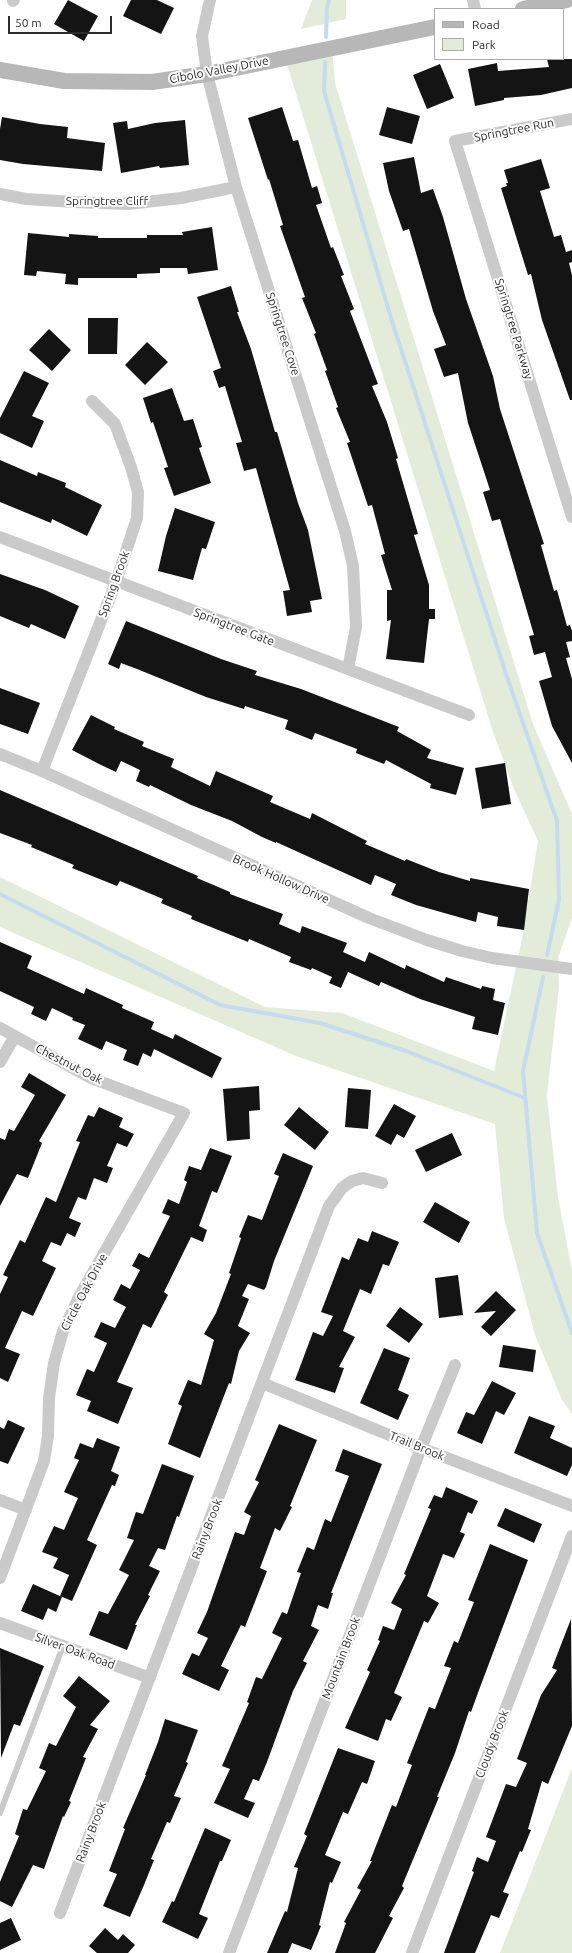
<!DOCTYPE html>
<html>
<head>
<meta charset="utf-8">
<style>
	body { margin:0 }
	#map { position:relative; width:572px; height:1953px; overflow:hidden; background:#fff; font-family:Ubuntu,sans-serif }
	canvas { display:block }
	.legend { position:absolute; left:434px; top:8px; width:130px; height:52px; box-sizing:border-box; background:#fff; border:1px solid #ababab; margin:0; padding:5px 7px; list-style:none; font-size:12px; color:#2d2d2d }
	.legend li { display:flex; align-items:center; gap:8px; height:20px }
	.legend b { width:20px; border:1px solid #ababab }
	.scale { position:absolute; left:8px; top:16px; width:104px; height:18px; box-sizing:border-box; border:2px solid #2d2d2d; border-top:0; padding-left:5px; font-size:12px; line-height:14px; white-space:nowrap; color:#2d2d2d; -webkit-text-stroke:3px #fff; paint-order:stroke }
</style>
</head>
<body>
<div id="map">
<canvas width="572" height="1953"></canvas>
<ul class="legend">
<li><b style="height:5px;background:#b7b7b7"></b>Road</li>
<li><b style="height:11px;background:#e3ecd9"></b>Park</li>
</ul>
<div class="scale">50 m</div>
</div>
<script>
const context = document.querySelector('canvas').getContext('2d');
context.lineJoin = 'round';
function fill(path, color) {
  context.fillStyle = color;
  context.fill(path, 'evenodd');
}
function poly(rows) {
  const path = new Path2D();
  for (const r of rows) {
    path.moveTo(r[0], r[1]);
    for (let i = 2; i < r.length; i += 2) path.lineTo(r[i], r[i + 1]);
  }
  return path;
}
function stroke(path, color, width, dash) {
  context.strokeStyle = color;
  context.lineWidth = width;
  context.lineCap = dash ? 'butt' : 'round';
  context.setLineDash(dash || []);
  context.stroke(path);
}
function label(font, color, halo, rows, align = 'center') {
  context.font = font + ' Ubuntu,sans-serif';
  context.lineWidth = 4;
  context.setLineDash([]);
  context.textBaseline = 'middle';
  context.strokeStyle = halo;
  context.fillStyle = color;
  for (const [text, x, y, turn = 0] of rows) {
    context.save();
    context.translate(x, y);
    context.rotate((+turn || 0) * Math.PI / 180);
    context.textAlign = isNaN(turn) ? turn : align;
    if (halo) context.strokeText(text, 0, 0);
    context.fillText(text, 0, 0);
    context.restore();
  }
}
const green = poly([
	[312,0,346,0,346,19,301,29],
	[332,48,335,83,533,724,572,814,572,918,558,958,559,987,547,1096,558,1197,572,1271,572,1414,562,1400,535,1335,504,1218,495,1124,296,1056,0,927,0,877,265,1007,342,1013,494,1071,522,939,538,841,514,789,493,732,285,58],
	[572,1768,572,1953,500,1953]
]);
const stream = poly([
	[326,37,327,7,329,0],
	[325,62,324,91,391,318,506,674,557,821,559,900,547,955],
	[0,894,220,1005,320,1023,406,1051,525,1098],
	[543,977,523,1071,537,1233,572,1333]
]);
const building = poly([
	[68,0,98,16,84,41,54,24],
	[131,0,157,0,174,8,161,34,123,16],
	[547,59,572,59,572,88,541,95,504,98,504,100,475,106,468,69,497,63,498,71,549,67],
	[440,64,454,98,427,109,413,75],
	[282,107,293,141,298,140,312,188,317,186,322,203,316,205,331,248,333,247,344,275,341,276,354,309,350,311,378,384,372,386,387,422,398,458,396,459,418,534,414,535,429,585,429,609,435,609,435,619,429,619,424,663,386,659,391,620,387,621,387,590,392,590,381,555,385,554,372,505,368,506,347,443,350,442,336,408,338,407,325,371,327,370,314,334,316,333,302,298,305,297,280,226,283,225,269,179,268,180,248,118],
	[387,107,420,116,412,144,379,135],
	[2,117,40,124,68,127,67,138,105,143,102,171,23,164,0,160,0,129],
	[185,120,189,165,160,168,159,166,121,173,113,123,127,121,128,129,155,123],
	[414,157,421,193,433,189,443,217,466,299,493,376,500,409,544,544,541,545,554,591,557,590,567,626,570,625,572,631,572,641,566,642,570,657,566,658,572,679,572,763,552,726,539,681,552,677,545,652,534,655,529,636,534,635,500,519,492,521,483,492,490,490,468,423,458,373,444,377,434,349,446,345,433,311,409,229,403,231,389,191,383,163],
	[541,159,550,188,540,191,554,237,561,235,566,252,572,250,572,262,569,263,572,275,572,400,570,400,542,320,531,274,528,275,501,188,507,186,506,183,508,183,504,170],
	[212,227,218,270,188,274,187,268,160,268,160,273,137,274,137,278,78,278,78,285,65,284,66,274,37,271,36,276,24,275,28,233,69,237,69,234,98,236,98,238,147,238,147,235,183,235,182,232],
	[231,286,239,312,237,312,251,349,275,432,277,432,298,503,308,530,322,599,310,601,312,612,287,616,283,591,290,590,256,468,244,471,236,443,242,442,225,386,219,388,213,371,221,368,197,297],
	[88,318,118,318,117,354,88,354],
	[49,329,71,350,52,371,29,350],
	[147,342,168,362,145,385,125,365],
	[24,371,49,383,32,416,44,421,32,448,0,433,0,418],
	[172,388,184,421,193,419,202,447,199,448,211,483,174,496,164,468,168,467,153,422,151,423,143,398],
	[0,460,37,476,38,472,66,483,65,487,102,505,87,536,52,519,51,523,0,502],
	[175,508,215,522,206,549,202,548,193,580,158,571,166,536],
	[0,574,45,590,79,606,65,639,31,624,29,628,0,616],
	[126,621,221,659,257,671,255,675,301,689,399,727,397,731,431,750,427,758,464,768,456,795,430,788,431,784,386,760,384,764,356,753,357,749,315,733,312,740,285,729,288,720,245,706,244,709,206,697,137,669,121,663,119,669,108,664],
	[0,688,40,703,28,734,0,724],
	[91,715,115,727,114,729,144,742,142,746,174,759,171,767,210,786,216,771,273,796,270,802,310,819,312,813,367,841,365,844,405,861,406,859,439,872,470,881,470,878,529,889,524,930,497,926,498,917,478,912,476,922,416,905,391,895,396,884,375,875,371,885,276,842,276,843,262,837,232,821,191,805,150,785,149,787,136,781,140,770,121,761,116,772,101,765,72,750],
	[505,763,511,804,482,809,475,768],
	[0,790,198,876,197,878,230,892,230,894,283,914,279,924,300,933,302,926,347,943,343,952,365,962,369,952,405,969,406,965,444,982,446,977,481,989,482,986,495,989,493,1000,505,1003,498,1035,472,1029,475,1017,420,999,381,982,379,986,348,972,341,988,329,983,332,977,312,968,311,970,289,962,291,957,249,939,248,942,191,919,192,916,161,903,163,899,120,881,117,886,72,868,74,865,31,847,32,845,0,833],
	[0,942,32,956,27,968,84,994,86,988,123,1005,122,1008,154,1022,151,1029,173,1039,175,1034,222,1058,212,1078,154,1049,151,1057,143,1053,138,1066,123,1060,127,1050,106,1041,102,1050,78,1039,85,1025,72,1020,73,1018,52,1008,46,1021,31,1014,34,1007,0,991],
	[29,1073,66,1095,39,1141,42,1143,28,1178,17,1174,0,1206,0,1138,5,1140,9,1129,14,1131,35,1095,21,1087],
	[259,1086,260,1110,249,1111,250,1139,227,1141,223,1089],
	[348,1088,371,1090,368,1129,345,1127],
	[394,1104,416,1116,404,1138,397,1134,391,1145,375,1136],
	[99,1107,123,1118,119,1127,134,1134,127,1147,117,1143,107,1166,113,1168,107,1183,94,1178,86,1200,78,1197,69,1218,81,1223,75,1237,67,1233,61,1246,51,1242,42,1261,56,1268,33,1316,22,1311,5,1348,20,1354,8,1382,0,1378,0,1294,8,1277,3,1275,20,1240,25,1243,46,1197,56,1202,80,1142,76,1141,88,1115,94,1117],
	[299,1107,329,1132,315,1150,284,1125],
	[452,1133,462,1155,426,1172,415,1150],
	[210,1148,232,1156,217,1193,212,1191,199,1226,207,1230,203,1242,191,1237,164,1292,168,1295,151,1328,143,1324,117,1382,133,1388,118,1424,87,1411,91,1401,76,1395,87,1369,94,1372,107,1343,94,1337,101,1322,115,1328,126,1307,113,1300,121,1284,130,1289,140,1270,132,1266,139,1253,149,1258,170,1216,162,1213,168,1199,179,1204,187,1182,184,1180,189,1166,201,1170],
	[283,1153,313,1166,274,1261,266,1287,264,1290,248,1284,242,1296,249,1299,238,1326,250,1333,239,1351,231,1384,229,1383,200,1458,168,1444,182,1406,178,1404,188,1380,201,1385,214,1340,204,1334,216,1313,231,1274,229,1273,241,1238,239,1237,248,1215,262,1220,279,1176,274,1174],
	[435,1202,470,1222,459,1243,423,1222],
	[372,1231,399,1242,389,1266,383,1264,371,1294,360,1289,343,1331,355,1337,339,1367,344,1368,335,1393,295,1380,313,1332,323,1336,333,1316,321,1312,342,1257,349,1260,358,1238,368,1242],
	[458,1275,463,1315,439,1318,435,1278],
	[496,1291,516,1310,491,1336,481,1327,496,1311,474,1313],
	[400,1307,423,1324,409,1343,386,1326],
	[503,1345,536,1350,533,1372,499,1367],
	[384,1348,410,1358,398,1390,409,1395,398,1420,360,1403],
	[492,1381,516,1393,504,1415,496,1411,482,1444,457,1433,466,1412,474,1415],
	[529,1416,555,1426,550,1438,572,1448,572,1465,567,1476,514,1453],
	[8,1420,25,1428,8,1464,0,1461,0,1427,4,1429],
	[279,1424,317,1440,290,1506,292,1507,280,1531,275,1528,260,1568,267,1571,245,1627,241,1625,221,1666,229,1670,219,1691,182,1674,192,1653,199,1656,208,1638,197,1633,207,1612,235,1532,244,1535,251,1516,244,1512,259,1482,255,1480],
	[97,1438,120,1447,111,1471,119,1475,115,1486,112,1485,87,1540,97,1545,72,1601,60,1596,69,1575,53,1568,58,1558,42,1552,54,1526,64,1530,78,1498,64,1492,79,1460,74,1458,80,1443,93,1448],
	[343,1449,382,1464,331,1593,333,1593,328,1609,318,1605,311,1626,319,1630,303,1661,307,1663,293,1691,267,1762,259,1781,253,1779,244,1799,255,1803,248,1818,214,1803,230,1769,222,1766,249,1703,247,1702,256,1677,262,1679,282,1638,272,1633,282,1612,287,1614,301,1573,297,1572,307,1547,314,1550,325,1519,331,1522,349,1476,335,1471],
	[162,1464,194,1476,179,1517,177,1516,165,1550,158,1548,149,1566,160,1571,148,1595,150,1596,135,1625,137,1625,127,1650,89,1635,99,1611,108,1614,129,1575,119,1570,134,1540,127,1538,136,1512,143,1514],
	[446,1487,478,1501,472,1514,468,1512,460,1532,465,1534,454,1558,443,1554,427,1596,439,1603,428,1623,424,1621,394,1693,402,1697,391,1721,386,1719,378,1741,345,1728,370,1672,367,1670,380,1641,378,1640,383,1626,394,1630,402,1609,391,1603,406,1575,404,1574,431,1509,428,1508,434,1495,442,1498],
	[505,1508,542,1524,534,1543,497,1526],
	[490,1544,528,1560,479,1690,471,1712,469,1711,455,1753,437,1797,439,1797,402,1886,404,1888,389,1916,393,1918,375,1953,335,1953,346,1923,344,1922,361,1890,357,1888,372,1861,370,1861,392,1805,396,1807,412,1765,407,1763,429,1707,435,1709,451,1668,444,1666,454,1641,458,1643,474,1602,468,1600],
	[33,1584,62,1597,56,1612,48,1608,43,1620,21,1611],
	[571,1619,572,1726,548,1784,542,1781,528,1829,531,1830,522,1852,520,1851,503,1892,509,1894,499,1918,491,1915,475,1953,444,1953,474,1872,472,1871,477,1857,488,1862,496,1841,486,1837,506,1784,516,1787,527,1763,517,1759,541,1695,557,1670,552,1668],
	[0,1648,44,1666,20,1726,14,1724,1,1758],
	[79,1676,110,1701,90,1725,98,1729,83,1757,86,1758,69,1801,71,1802,64,1817,63,1816,44,1869,33,1865,12,1907,0,1901,0,1882,19,1836,15,1834,23,1809,27,1810,46,1771,39,1768,49,1743,56,1746,76,1707,63,1696],
	[165,1719,198,1730,186,1762,188,1763,174,1796,181,1798,170,1823,167,1822,151,1859,154,1860,144,1885,130,1917,103,1906,117,1874,109,1871,125,1829,123,1828,146,1775,145,1775,158,1742],
	[338,1748,375,1761,367,1784,362,1782,348,1814,343,1812,325,1855,341,1862,332,1883,330,1882,319,1925,321,1926,311,1950,292,1943,288,1953,267,1953,285,1911,287,1912,298,1868,294,1867,307,1836,304,1834],
	[205,1828,231,1840,222,1861,220,1861,199,1914,208,1918,198,1939,162,1922,172,1901,174,1902],
	[11,1918,21,1940,0,1950,0,1923],
	[105,1928,118,1940,123,1934,135,1945,128,1953,97,1953,89,1946]
]);
const service = poly([
	[0,1813,63,1646]
]);
const minor = poly([
	[210,0,202,36,207,74,236,187,345,531,353,566,356,627,348,669],
	[473,0,475,9],
	[13,1,14,0],
	[572,119,455,141,572,517],
	[0,194,26,199,74,202,128,204,181,198,236,187],
	[0,537,469,715],
	[0,754,42,771,369,918,427,940,462,951,492,958,572,969],
	[42,771,116,582,137,518,138,492,131,467,115,424,92,401],
	[0,1028,91,1078,184,1113,79,1297,63,1331,54,1363,49,1398,48,1436,44,1461,0,1578],
	[0,1062,15,1036],
	[262,1383,421,1448,572,1506],
	[0,1500,26,1510],
	[0,1623,150,1678],
	[60,1913,329,1206,342,1188,352,1181,363,1178,382,1183],
	[229,1953,421,1448,455,1365],
	[412,1953,572,1536]
]);
const secondary = poly([
	[523,9,567,0],
	[0,70,64,81,152,82,207,74,435,27]
]);
const streetNames = [
	["Cibolo Valley Drive",219,70,-11],
	["Springtree Run",514,130,-11],
	["Springtree Cliff",107,201],
	["Springtree Parkway",514,329,73],
	["Springtree Cove",283,334,72],
	["Spring Brook",114,584,-70],
	["Springtree Gate",234,627,21],
	["Brook Hollow Drive",281,879,24],
	["Chestnut Oak",69,1064,27],
	["Circle Oak Drive",84,1292,-62],
	["Trail Brook",417,1446,22],
	["Rainy Brook",207,1529,-69],
	["Silver Oak Road",75,1651,20],
	["Mountain Brook",341,1658,-69],
	["Cloudy Brook",492,1744,-69],
	["Rainy Brook",91,1832,-69]
];
fill(green, '#e3ecd9');
stroke(stream, '#c3ddee', 4);
fill(building, '#141414');
stroke(service, '#cacaca', 6);
stroke(minor, '#cacaca', 12);
stroke(secondary, '#b7b7b7', 16);
label('12px', '#2d2d2d', '#fff', streetNames);
</script>
</body>
</html>
